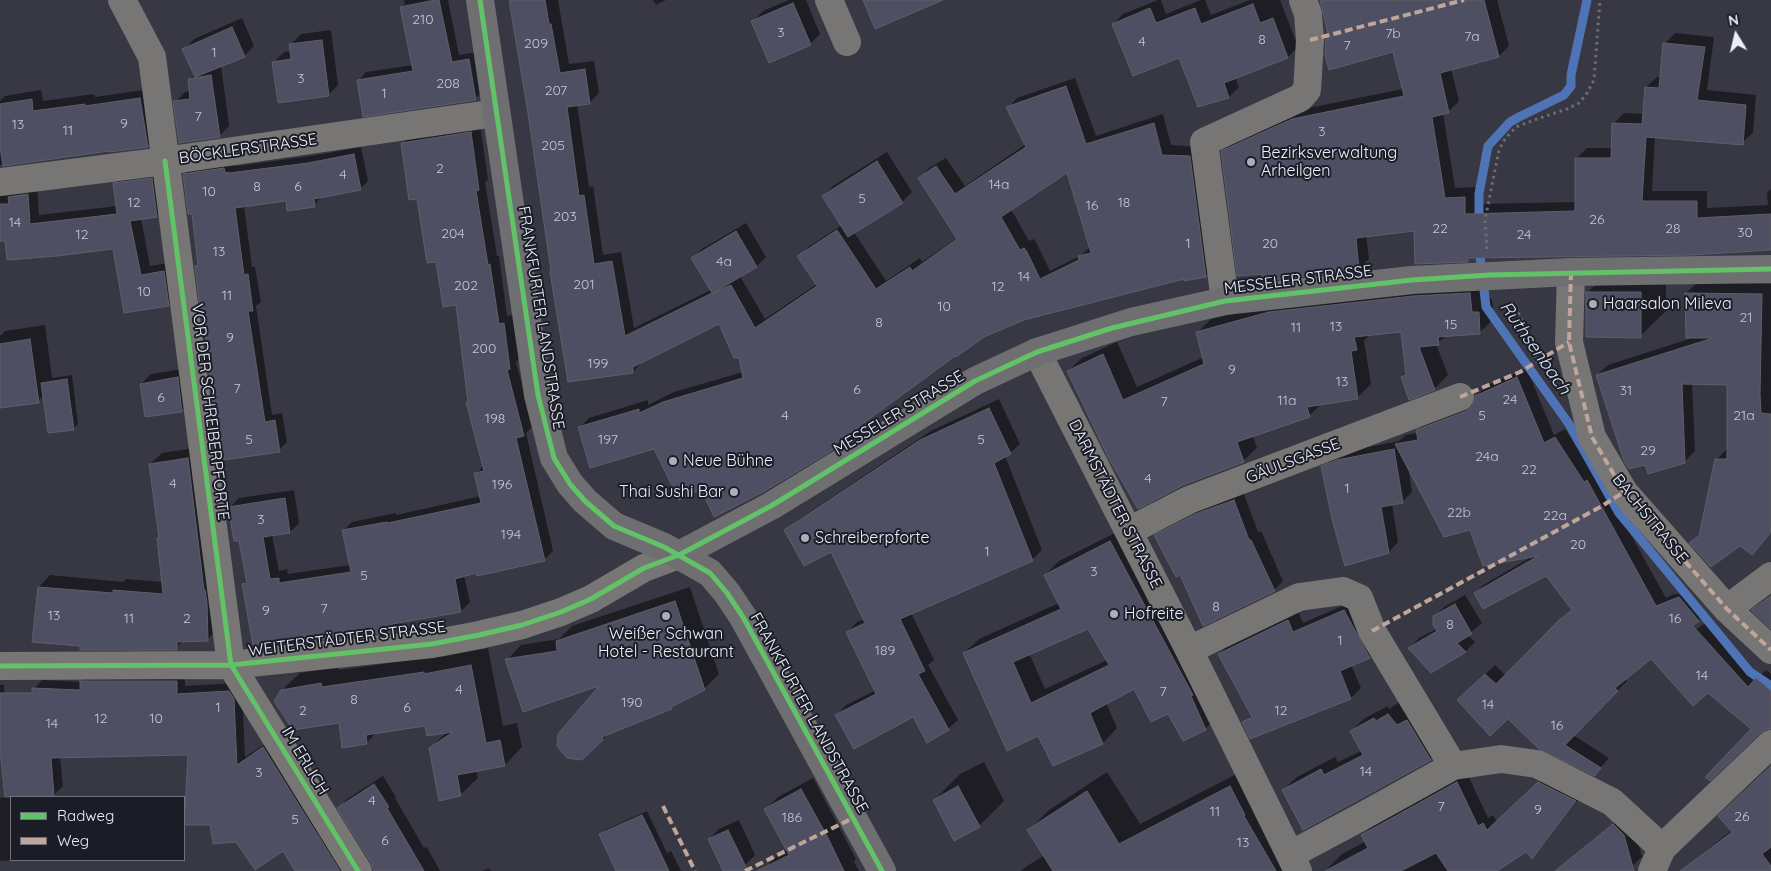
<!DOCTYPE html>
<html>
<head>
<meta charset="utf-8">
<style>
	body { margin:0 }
	#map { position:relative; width:1771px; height:871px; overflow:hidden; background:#373843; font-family:Quicksand,sans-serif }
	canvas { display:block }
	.legend { position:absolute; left:10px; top:796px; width:175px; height:65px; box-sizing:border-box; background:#1b1d26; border:1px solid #6f717b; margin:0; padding:6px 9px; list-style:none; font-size:15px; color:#eceefb }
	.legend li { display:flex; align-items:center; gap:10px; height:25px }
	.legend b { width:25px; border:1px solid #6f717b }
	.north { position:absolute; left:1711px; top:10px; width:50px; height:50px; -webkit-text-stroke:4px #1b1d26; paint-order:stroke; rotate:351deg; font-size:14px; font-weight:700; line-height:20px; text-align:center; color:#eceefb }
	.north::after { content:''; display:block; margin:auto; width:18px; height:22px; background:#eceefb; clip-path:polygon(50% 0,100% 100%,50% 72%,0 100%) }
</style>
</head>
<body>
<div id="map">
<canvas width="1771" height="871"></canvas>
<ul class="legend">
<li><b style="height:6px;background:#61c268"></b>Radweg</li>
<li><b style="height:6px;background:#c0a59a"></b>Weg</li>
</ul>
<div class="north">N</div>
</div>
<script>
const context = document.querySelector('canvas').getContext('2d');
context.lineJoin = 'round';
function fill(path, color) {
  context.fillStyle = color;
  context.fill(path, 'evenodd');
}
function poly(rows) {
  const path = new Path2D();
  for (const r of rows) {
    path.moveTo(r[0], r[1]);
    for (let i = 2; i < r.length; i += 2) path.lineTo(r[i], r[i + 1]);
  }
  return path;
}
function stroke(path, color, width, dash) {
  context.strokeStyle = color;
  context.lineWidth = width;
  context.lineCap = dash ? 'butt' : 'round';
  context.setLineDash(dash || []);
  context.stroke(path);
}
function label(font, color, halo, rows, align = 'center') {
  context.font = font + ' Quicksand,sans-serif';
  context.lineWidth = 4;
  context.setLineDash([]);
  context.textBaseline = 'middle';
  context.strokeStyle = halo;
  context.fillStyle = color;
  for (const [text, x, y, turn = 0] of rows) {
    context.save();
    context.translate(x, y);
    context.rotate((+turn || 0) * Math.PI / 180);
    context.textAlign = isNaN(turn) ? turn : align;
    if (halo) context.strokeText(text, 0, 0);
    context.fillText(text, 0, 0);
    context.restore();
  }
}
const shadow = poly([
	[404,0,448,0,459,55,477,52,483,91,475,99,359,80,366,72,413,65,401,8,405,4],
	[508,0,558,0,569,64,594,61,599,93,589,103,577,104,589,187,593,186,603,255,621,252,634,328,711,290,693,258,702,249,746,223,766,257,757,266,740,276,765,319,817,284,799,256,808,247,842,225,823,196,833,186,887,152,912,192,902,202,854,232,886,281,920,258,922,262,957,238,920,178,929,168,946,158,965,186,1026,144,1008,108,1017,98,1075,78,1096,136,1163,114,1171,145,1199,147,1215,266,1205,276,1185,277,1024,319,983,336,955,354,844,437,835,446,701,488,655,448,580,427,589,418,648,400,648,405,674,392,743,372,740,356,720,323,642,362,633,372,522,64,511,5,509,5],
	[1068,172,1091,246,1080,256,1050,271,1036,242,1034,239,1029,241,1011,209],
	[653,0,666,0,656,5],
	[789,0,806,0,820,34,810,44,753,21,763,11],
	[1158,0,1161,0,1166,14,1201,0,1205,0,1211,15,1250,0,1280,0,1298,47,1288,57,1235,77,1239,87,1229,97,1198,106,1180,56,1113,24,1123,14],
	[1321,0,1497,0,1509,46,1499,56,1451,69,1459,101,1448,112,1443,113,1455,188,1475,187,1475,204,1576,202,1576,159,1587,148,1612,148,1613,124,1624,113,1644,114,1646,87,1657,77,1662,77,1665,44,1675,33,1714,37,1707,90,1756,95,1753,133,1742,143,1655,136,1652,191,1707,191,1707,208,1768,205,1767,193,1771,189,1771,249,1471,257,1467,260,1415,230,1366,235,1369,259,1358,269,1222,152,1233,141,1303,109,1403,89,1394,51,1327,39,1330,36],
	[242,18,254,46,244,56,221,65,229,126,219,136,175,102,185,92,190,91,189,80,195,74,184,49,194,39],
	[331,30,338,85,328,95,274,62,284,52,291,51,291,44,301,34],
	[150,89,157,136,147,146,110,149,0,165,0,101,5,96,41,90,43,101,94,94,95,97],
	[480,124,488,180,485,182,497,256,499,256,507,316,513,315,519,359,516,362,533,426,526,433,553,551,544,560,464,575,470,602,461,611,401,622,392,631,312,633,243,585,248,580,240,539,230,507,239,498,294,490,299,523,290,532,272,535,279,571,287,569,288,574,350,565,343,531,352,522,396,513,396,515,481,496,476,474,484,465,469,401,457,304,437,260,403,143,412,134],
	[361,147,368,181,360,189,322,196,314,205,287,200,244,206,252,267,255,267,261,302,256,306,272,415,282,413,287,442,279,450,210,373,213,369,196,266,199,263,193,213,184,175,192,167,238,166,317,155],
	[162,169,166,206,156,216,141,218,150,266,174,262,178,295,168,305,114,248,0,240,0,184,37,185,39,215,117,206,115,184,124,174],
	[1613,267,1666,267,1666,311,1640,336,1588,292],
	[1483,280,1485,299,1492,299,1494,319,1480,332,1448,335,1436,344,1448,375,1434,389,1402,377,1407,372,1402,330,1370,334,1364,341,1371,384,1357,398,1322,403,1309,416,1253,436,1257,448,1243,461,1183,484,1068,371,1082,358,1117,342,1137,387,1204,357,1197,333,1211,319,1284,299],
	[1697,283,1771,284,1771,532,1752,554,1740,544,1691,543,1701,533,1716,460,1727,449,1728,384,1692,383,1695,451,1684,462,1646,463,1597,375,1608,365,1695,337,1686,293],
	[45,325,52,378,72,375,78,424,74,428,44,395,38,401,0,407,0,336,5,331],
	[188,368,192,400,182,410,141,384,151,374],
	[1527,369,1554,435,1565,429,1593,473,1596,472,1666,598,1674,594,1679,594,1703,615,1687,635,1707,622,1758,678,1766,670,1771,674,1771,728,1753,729,1708,692,1652,657,1625,679,1627,681,1573,735,1609,758,1595,774,1468,691,1495,665,1506,676,1573,609,1546,575,1475,593,1485,584,1533,556,1470,528,1408,467,1412,492,1402,502,1392,504,1398,542,1389,552,1323,467,1333,457,1348,451,1399,441,1406,435,1418,433,1417,431,1427,421,1475,403,1476,396,1486,386],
	[999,399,1020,444,1010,453,1005,456,1042,550,1032,560,911,613,934,660,928,665,958,720,948,729,913,716,837,715,846,705,876,690,848,632,857,622,865,619,831,550,786,530,796,521,931,431],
	[200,447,219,628,208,639,184,640,176,648,81,645,39,587,50,575,123,582,126,579,163,582,158,539,160,536,150,464,162,453],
	[1243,491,1258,532,1261,531,1283,581,1274,590,1156,536,1165,526,1206,505],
	[1125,528,1219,715,1205,729,1169,712,1135,687,1106,703,1117,728,1103,743,1054,765,1039,734,964,653,979,639,1059,603,1045,575,1059,561],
	[1089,627,1107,660,1045,689,1029,653],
	[690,587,719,674,704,689,676,703,671,708,608,734,581,759,603,683,507,660,521,645,559,639,572,626],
	[1465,595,1482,623,1468,635,1475,642,1465,652,1410,648,1419,638,1436,629,1434,617,1444,607],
	[1354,601,1379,648,1370,657,1351,665,1361,688,1351,698,1251,738,1244,723,1252,714,1219,654,1229,644,1298,611,1303,623],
	[488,648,503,726,517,723,522,747,505,765,476,770,478,778,460,795,430,748,447,732,426,725,377,732,367,743,340,722,282,690,300,673,338,667,339,670,441,656,441,657],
	[90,673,185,673,185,686,237,683,242,690,245,757,272,740,354,871,296,871,284,849,237,841,211,824,184,824,190,754,60,757,63,786,54,795,35,797,11,797,11,860,17,860,0,861,0,798,6,797,2,756,29,694,42,680,81,682],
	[0,685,4,685,5,719,0,724],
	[1401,701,1444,746,1431,759,1304,828,1283,790,1297,777,1335,757,1338,762,1361,751,1351,731,1365,718,1388,706,1389,709],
	[984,762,1004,801,979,826,934,800,960,774],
	[1250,767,1304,871,1021,871,1027,866,1045,855,1029,830,1049,810,1107,772,1140,824],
	[1771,767,1771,871,1680,871,1732,830],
	[1467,773,1488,818,1493,815,1497,822,1548,773,1584,792,1541,848,1532,857,1526,851,1494,871,1325,871,1342,854,1372,838,1363,835,1372,826],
	[383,776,396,797,395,798,424,848,427,847,440,871,375,871,372,862,339,808,347,799],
	[813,778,856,859,854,862,859,871,766,871,765,868,777,856,788,850,766,809,778,797],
	[647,811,667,853,671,851,681,871,618,871,601,834,605,830],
	[1623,816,1633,825,1642,857,1632,866,1627,871,1556,871],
	[739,820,755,855,745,865,732,871,724,871,709,839,719,829],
	[489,868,491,871,482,871]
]);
const stream = poly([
	[1479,224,1479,194,1488,146,1510,122,1519,117,1564,95,1571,86,1571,75,1587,0],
	[1479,247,1486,307,1569,424,1619,513,1750,672,1771,686]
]);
const building = poly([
	[435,0,439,0,452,62,469,59,476,100,363,117,357,80,413,71,400,7,435,0],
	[509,0,545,0,549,24,551,24,560,73,585,69,590,104,567,107,579,196,584,195,594,264,612,261,625,336,712,293,691,258,736,231,757,267,713,293,731,285,755,328,817,286,797,256,837,230,876,289,910,267,912,271,957,239,918,178,936,166,955,194,1026,147,1006,107,1066,86,1086,144,1154,123,1162,155,1190,156,1206,277,1184,281,1184,279,1024,320,984,337,956,357,955,356,834,445,836,447,828,453,763,492,714,517,701,489,679,500,654,449,590,468,578,427,639,409,639,413,663,402,743,378,739,358,734,358,719,324,633,367,633,373,568,382,550,272,551,271,528,113,509,0],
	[1067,173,1091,253,1078,256,1079,260,1040,279,1027,252,1024,248,1020,250,1001,217,1067,173],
	[863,0,943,0,875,29,863,0],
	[1320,0,1484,0,1499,57,1440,73,1449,113,1432,117,1445,198,1465,197,1465,214,1575,211,1575,158,1611,158,1612,123,1642,124,1645,87,1659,88,1663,43,1705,47,1697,100,1746,105,1743,145,1646,137,1642,201,1697,201,1697,218,1771,214,1771,250,1693,255,1468,258,1468,262,1415,264,1414,231,1356,238,1359,270,1263,281,1262,274,1237,276,1221,151,1292,119,1404,96,1393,52,1329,70,1325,56,1326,39,1329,38,1320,0],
	[793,3,811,45,769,63,751,21,793,3],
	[1253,4,1260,23,1273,18,1288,58,1224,83,1229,98,1198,107,1179,58,1133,76,1112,24,1150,8,1156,23,1195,8,1201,24,1253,4],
	[232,27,245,57,195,77,182,49,232,27],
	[322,40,329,96,278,103,272,62,291,59,289,44,322,40],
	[211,75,220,137,179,143,173,101,190,99,188,79,211,75],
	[140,98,148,147,109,152,109,151,3,166,0,147,0,104,32,99,33,111,85,104,85,106,140,98],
	[471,132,479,190,476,191,488,265,490,264,499,324,504,323,510,369,507,370,524,436,516,438,545,561,477,576,476,573,455,579,461,612,392,624,393,632,312,641,311,635,253,645,242,584,247,583,239,541,234,541,228,507,285,498,290,533,263,537,270,579,279,578,279,583,351,572,342,530,387,522,388,523,481,503,474,473,484,471,466,402,468,402,456,305,443,307,436,262,427,263,417,199,409,200,401,143,471,132],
	[354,154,361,190,314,199,315,207,287,211,286,201,235,208,244,275,248,274,253,311,248,311,265,422,275,420,280,452,224,460,215,406,213,407,209,372,212,372,199,301,195,266,198,265,192,214,188,214,183,174,224,168,225,172,229,173,308,163,354,154],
	[877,161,903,203,848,237,822,196,877,161],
	[152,178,157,217,130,221,141,275,164,271,169,306,124,313,113,249,57,256,7,260,5,241,0,241,0,204,9,204,8,197,28,194,30,224,117,214,113,183,152,178],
	[1586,292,1641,292,1641,338,1586,337,1586,292],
	[1470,293,1472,312,1479,312,1480,334,1438,337,1439,345,1419,347,1435,390,1409,400,1401,377,1406,375,1401,332,1354,337,1357,350,1351,351,1358,399,1307,407,1310,417,1237,442,1244,462,1183,485,1138,509,1108,457,1067,371,1103,354,1123,400,1204,364,1196,332,1269,312,1413,296,1470,293],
	[1685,293,1762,294,1760,395,1761,413,1771,414,1771,532,1752,555,1740,546,1711,567,1689,543,1699,536,1715,459,1727,459,1727,385,1682,384,1685,463,1648,474,1645,465,1629,469,1624,461,1596,375,1713,338,1686,338,1685,293],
	[30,339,39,403,0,408,0,344,30,339],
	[178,377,182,412,145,417,140,384,178,377],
	[1517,377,1544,443,1555,437,1584,482,1587,480,1656,606,1679,597,1699,621,1693,626,1748,687,1756,678,1771,691,1771,729,1767,729,1760,733,1710,781,1705,777,1751,729,1708,693,1693,706,1651,659,1615,688,1618,691,1565,745,1601,768,1595,776,1539,749,1508,719,1490,736,1457,700,1485,674,1496,684,1558,621,1572,610,1546,576,1483,609,1474,593,1538,556,1483,566,1470,530,1444,537,1395,444,1418,440,1416,430,1466,411,1472,406,1475,400,1475,396,1517,377],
	[67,379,74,430,48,433,41,383,67,379],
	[989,408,1011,454,994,463,1033,561,900,619,925,671,918,674,949,730,927,743,913,717,854,749,835,715,876,694,846,632,865,623,831,552,804,566,784,530,920,440,989,408],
	[1394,449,1403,503,1381,507,1389,553,1345,566,1332,519,1321,466,1337,460,1394,449],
	[188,458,204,590,205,590,207,603,208,641,177,642,177,650,80,650,80,646,32,642,38,587,113,593,113,590,163,594,157,538,159,538,149,464,188,458],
	[1234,500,1249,540,1251,540,1275,591,1203,626,1180,575,1176,577,1154,535,1195,514,1234,500],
	[1110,541,1193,695,1191,696,1206,730,1183,741,1168,714,1151,722,1134,689,1090,713,1103,744,1053,766,1038,736,1007,751,963,653,1061,609,1044,575,1110,541],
	[1088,629,1109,665,1031,703,1013,662,1088,629],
	[1771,596,1771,629,1751,610,1771,596],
	[675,601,705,690,671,707,672,709,602,737,603,740,582,760,567,758,557,746,558,734,599,686,523,712,505,659,557,651,556,641,675,601],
	[1455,604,1472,634,1457,643,1466,652,1431,673,1408,648,1437,631,1433,625,1433,616,1455,604],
	[1344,610,1370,658,1340,671,1351,699,1250,739,1242,722,1252,717,1218,654,1288,620,1293,632,1344,610],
	[471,665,486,743,500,740,505,766,457,775,461,796,439,801,429,748,453,732,427,736,425,726,366,735,367,744,342,748,339,723,293,730,274,701,281,690,321,683,322,687,424,672,424,674,471,665],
	[80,681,177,681,177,694,229,691,234,699,237,765,263,747,340,871,295,871,283,851,255,870,236,842,213,844,210,825,184,825,188,755,51,758,54,796,5,797,0,750,0,693,32,693,32,688,80,690,80,681],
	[1388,714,1397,725,1407,720,1431,760,1303,830,1282,790,1321,769,1324,775,1363,755,1350,731,1374,718,1376,721,1388,714],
	[1771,766,1771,847,1762,854,1771,866,1771,871,1680,871,1732,832,1718,816,1771,766],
	[1457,782,1478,826,1483,823,1487,830,1538,782,1576,801,1532,859,1526,852,1497,871,1448,871,1436,853,1401,871,1325,871,1368,848,1361,835,1457,782],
	[374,784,389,807,387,808,424,871,374,871,371,863,337,808,374,784],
	[958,786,980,827,954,841,933,800,958,786],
	[1230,786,1245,815,1244,816,1276,871,1053,871,1027,830,1087,791,1119,844,1230,786],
	[801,789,827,836,844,871,757,871,789,855,764,809,801,789],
	[642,815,652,835,669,871,616,871,599,834,642,815],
	[1613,824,1624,835,1634,871,1555,871,1613,824],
	[728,830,748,871,723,871,708,839,728,830]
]);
const path = poly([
	[1487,249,1485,220,1499,150,1505,139,1516,127,1537,119,1567,109,1579,103,1586,95,1594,80,1600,0],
	[1511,302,1517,310,1533,344,1536,362]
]);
const street = poly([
	[122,0,152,57,231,665,358,871],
	[829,0,847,42],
	[0,182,165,161,496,113],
	[1571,272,1569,342,1592,437,1624,492,1727,609,1771,650],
	[1225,301,1204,142,1300,98,1307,90,1310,40,1308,14,1303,0],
	[1037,352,1189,650,1298,871],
	[1129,531,1189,500,1460,397],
	[1727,609,1771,576],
	[1189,650,1299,597,1343,591,1359,598,1372,631,1453,766,1501,759,1537,764,1612,802,1662,848],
	[0,666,231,665,432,644,479,635,522,625,561,612,591,599,644,568,679,555],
	[1290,855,1361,817,1453,766],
	[1652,871,1662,848,1771,744]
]);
const secondary = poly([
	[480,0,538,395,554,458,570,484,585,501,614,526,664,547,710,573,727,593,743,617,882,871],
	[679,555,771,506,975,381,1037,352,1131,322,1225,301,1412,280,1571,272,1771,269]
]);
const tram = poly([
	[474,0,537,423,544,450,553,472,576,504,586,515,609,532,668,559,706,581,721,597,735,617,874,871],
	[485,0,543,394,550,424,560,456,591,499,619,520,686,551,713,568,732,589,890,871]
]);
const quiet = poly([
	[1310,40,1464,0],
	[1571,272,1569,342,1592,437,1624,492,1727,609,1771,650],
	[1460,397,1520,372,1569,342],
	[1372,631,1602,506,1624,492],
	[663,806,695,871],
	[745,871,853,818]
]);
const cycleway = poly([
	[480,0,538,395,554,458,570,484,585,501,614,526,664,547,710,573,727,593,743,617,882,871],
	[165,161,231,665,358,871],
	[0,666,231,665,432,644,479,635,522,625,561,612,591,599,644,568,679,555,771,506,975,381,1037,352,1112,328,1225,301,1412,280,1489,275,1771,269]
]);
const markers = [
	[1251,162,5,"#adaebb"],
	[1593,304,5,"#adaebb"],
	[673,461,5,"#adaebb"],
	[734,492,5,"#adaebb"],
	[805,538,5,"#adaebb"],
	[1114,614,5,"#adaebb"],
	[666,616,5,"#adaebb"]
];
const numberNames = [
	["210",423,20],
	["3",781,33],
	["7b",1393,34],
	["7a",1472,37],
	["8",1262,40],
	["4",1142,42],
	["209",536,44],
	["7",1347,46],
	["1",214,53],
	["3",301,79],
	["208",448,84],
	["207",556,91],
	["1",384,94],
	["7",198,117],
	["9",124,124],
	["13",18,125],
	["11",68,131],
	["3",1322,132],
	["205",553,146],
	["2",440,169],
	["4",343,175],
	["14a",999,185],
	["8",257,187],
	["6",298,187],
	["10",209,192],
	["5",862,199],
	["12",134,203],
	["18",1124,203],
	["16",1092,206],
	["203",565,217],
	["26",1597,220],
	["14",15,223],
	["22",1440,229],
	["28",1673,229],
	["30",1745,233],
	["204",453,234],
	["12",82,235],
	["24",1524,235],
	["1",1188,244],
	["20",1270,244],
	["13",219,252],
	["4a",724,262],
	["14",1024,277],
	["201",584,285],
	["202",466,286],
	["12",998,287],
	["10",144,292],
	["11",227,296],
	["10",944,307],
	["21",1746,318],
	["8",879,323],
	["15",1451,325],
	["13",1336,327],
	["11",1296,328],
	["9",230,338],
	["200",484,349],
	["199",598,364],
	["9",1232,370],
	["13",1342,382],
	["7",237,389],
	["6",857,390],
	["31",1626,391],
	["6",161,398],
	["24",1510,400],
	["11a",1287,401],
	["7",1164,402],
	["4",785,416],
	["5",1482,416],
	["21a",1744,416],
	["198",495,419],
	["5",249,440],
	["197",608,440],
	["5",981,440],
	["29",1648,451],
	["24a",1487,457],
	["22",1529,470],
	["4",1148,479],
	["4",173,484],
	["196",502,485],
	["1",1347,489],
	["22b",1459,513],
	["22a",1555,516],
	["3",261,520],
	["194",511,535],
	["20",1578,545],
	["1",987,552],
	["3",1094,572],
	["5",364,576],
	["8",1216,607],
	["7",324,609],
	["9",266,611],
	["13",54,616],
	["11",129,619],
	["2",187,619],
	["16",1675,619],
	["8",1450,625],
	["1",1340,641],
	["189",885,651],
	["14",1702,676],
	["4",459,690],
	["7",1163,692],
	["8",354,700],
	["190",632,703],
	["14",1488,705],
	["1",218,708],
	["6",407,708],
	["2",303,711],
	["12",1281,711],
	["12",101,719],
	["10",156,719],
	["14",52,724],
	["16",1557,726],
	["14",1366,772],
	["3",259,773],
	["4",372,801],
	["7",1441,807],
	["9",1538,810],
	["11",1215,812],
	["26",1742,817],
	["186",792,818],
	["5",295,820],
	["6",385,841],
	["13",1243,843]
];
const streetNames = [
	["BÖCKLERSTRASSE",248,149,-8],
	["MESSELER STRASSE",1298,280,-7],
	["FRANKFURTER LANDSTRASSE",541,318,81],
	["VOR DER SCHREIBERPFORTE",210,412,83],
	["MESSELER STRASSE",899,413,-31],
	["GÄULSGASSE",1293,461,-21],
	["DARMSTÄDTER STRASSE",1115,504,63],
	["BACHSTRASSE",1650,519,51],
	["WEITERSTÄDTER STRASSE",347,639,-7],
	["FRANKFURTER LANDSTRASSE",809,713,61],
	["IM ERLICH",305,761,59]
];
const poiNames = [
	["Bezirksverwaltung",1261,153],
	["Arheilgen",1261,171],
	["Haarsalon Mileva",1603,304],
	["Neue Bühne",683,461],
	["Thai Sushi Bar",724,492,"right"],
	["Schreiberpforte",815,538],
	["Hofreite",1124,614],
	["Weißer Schwan",666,634,"center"],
	["Hotel - Restaurant",666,652,"center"]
];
const waterNames = [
	["Ruthsenbach",1535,348,55]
];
fill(shadow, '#0007');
stroke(stream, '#4f74b6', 9);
fill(building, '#4e4f63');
stroke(building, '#5e5f68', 1);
stroke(path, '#6e6e71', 3, [2.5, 4]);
stroke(street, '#777675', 28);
stroke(secondary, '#6f6f71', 28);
stroke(tram, '#6e6f73', 1);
stroke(quiet, '#c0a59a', 4, [8, 4]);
stroke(cycleway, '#61c268', 5);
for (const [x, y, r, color] of markers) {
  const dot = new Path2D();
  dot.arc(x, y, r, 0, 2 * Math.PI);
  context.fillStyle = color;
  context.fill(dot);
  stroke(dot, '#1b1d26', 2);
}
label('14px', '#c4c6d5', null, numberNames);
label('16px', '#eceefb', '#1b1d26', streetNames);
label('16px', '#eceefb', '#1b1d26', poiNames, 'left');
label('italic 18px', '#d6e2f6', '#1b1d26', waterNames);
</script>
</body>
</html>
